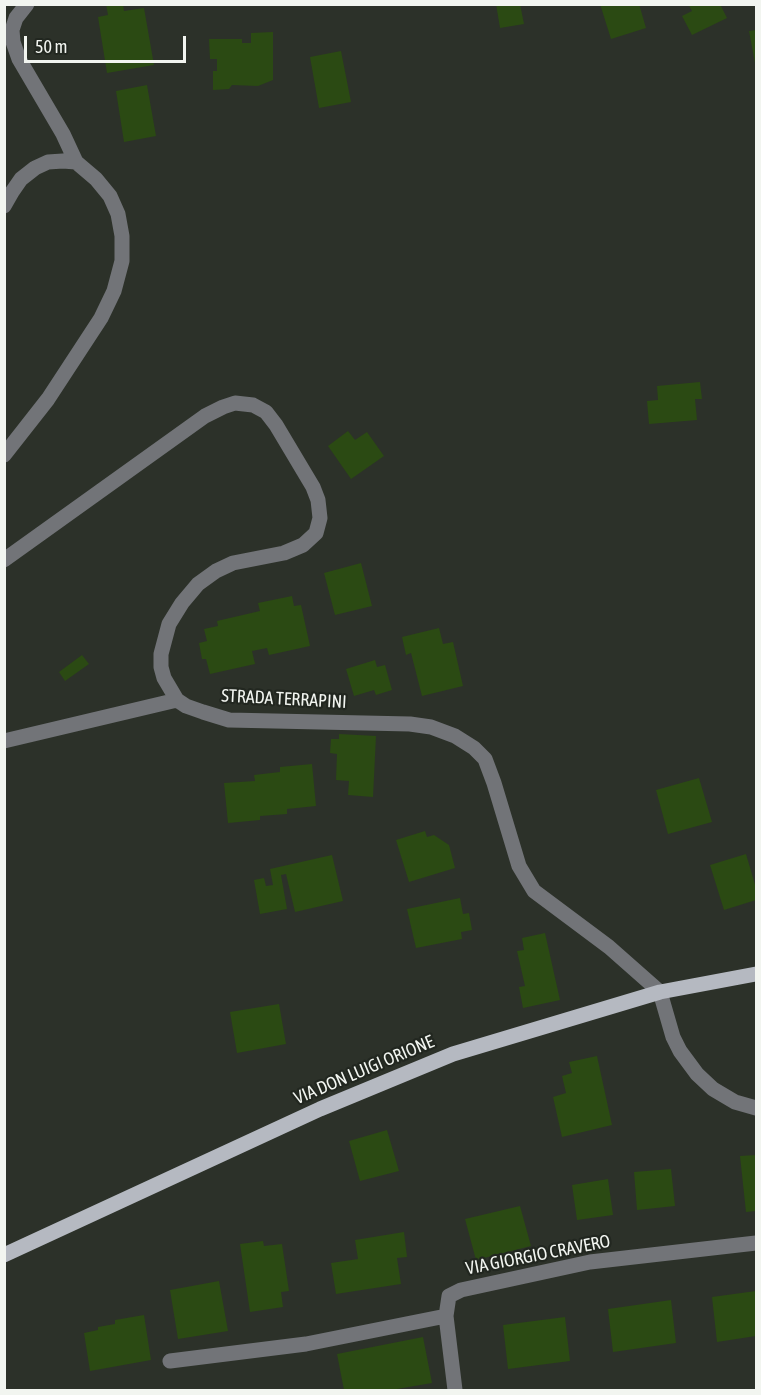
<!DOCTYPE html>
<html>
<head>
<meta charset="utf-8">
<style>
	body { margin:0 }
	#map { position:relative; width:761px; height:1395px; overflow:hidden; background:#2c3129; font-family:"Asap Condensed",sans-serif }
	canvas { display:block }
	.frame { position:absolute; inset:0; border:6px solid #f2f5f0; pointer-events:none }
	.scale { position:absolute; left:24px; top:36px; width:162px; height:27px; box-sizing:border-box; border:3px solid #f2f5f0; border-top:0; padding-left:8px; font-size:18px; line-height:21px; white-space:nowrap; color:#f2f5f0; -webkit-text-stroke:4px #222720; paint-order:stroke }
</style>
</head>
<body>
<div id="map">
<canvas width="761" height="1395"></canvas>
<div class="frame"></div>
<div class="scale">50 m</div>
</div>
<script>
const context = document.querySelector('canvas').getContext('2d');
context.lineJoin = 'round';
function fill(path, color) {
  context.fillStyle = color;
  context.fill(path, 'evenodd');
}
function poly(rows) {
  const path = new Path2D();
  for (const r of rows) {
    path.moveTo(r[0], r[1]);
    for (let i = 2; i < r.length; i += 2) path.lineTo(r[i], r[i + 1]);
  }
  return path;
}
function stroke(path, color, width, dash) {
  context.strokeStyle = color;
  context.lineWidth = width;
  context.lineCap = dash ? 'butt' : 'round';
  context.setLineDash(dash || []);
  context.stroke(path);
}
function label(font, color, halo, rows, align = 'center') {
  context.font = font + ' "Asap Condensed",sans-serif';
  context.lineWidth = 4.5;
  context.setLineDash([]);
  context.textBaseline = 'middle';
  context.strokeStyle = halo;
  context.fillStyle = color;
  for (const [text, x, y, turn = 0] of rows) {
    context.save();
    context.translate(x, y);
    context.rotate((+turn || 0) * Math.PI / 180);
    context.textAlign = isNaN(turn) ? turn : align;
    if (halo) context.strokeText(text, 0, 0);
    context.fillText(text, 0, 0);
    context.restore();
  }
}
const building = poly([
	[106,4,123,4,124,11,144,8,154,65,107,73,98,17,108,15],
	[496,4,520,4,524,24,500,28],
	[600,4,639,4,646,28,611,39],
	[688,4,720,4,727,18,692,35,682,16,692,11],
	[756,30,756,63,755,63,749,31],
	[273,32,273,80,258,86,232,85,229,89,213,90,213,71,217,71,217,59,210,59,209,39,242,39,242,43,251,43,251,33],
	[341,51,351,102,319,108,310,57],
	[147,85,156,136,124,142,116,91],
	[700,382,702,399,695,399,697,420,649,424,647,401,658,400,657,386],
	[348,431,355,440,367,432,384,456,351,479,328,446],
	[361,563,372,606,335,615,324,573],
	[292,596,294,606,301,605,310,646,269,655,267,648,252,651,255,664,210,674,206,659,202,659,199,643,207,641,204,629,218,626,217,621,260,611,258,603],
	[439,628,443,644,453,642,463,686,422,696,411,653,406,655,402,637],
	[82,655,89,664,65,681,59,672],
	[375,660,377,667,385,665,392,690,376,695,374,690,354,696,346,669],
	[339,734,376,736,373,797,348,795,349,781,336,780,337,754,330,753,331,739,339,739],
	[312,764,316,806,287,809,287,814,260,816,260,820,228,823,224,783,255,781,254,775,280,772,280,767],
	[699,778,712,822,668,834,656,790],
	[425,831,427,837,434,835,449,845,455,868,409,882,396,840],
	[746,854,756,888,756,900,724,910,710,865],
	[332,855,343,901,295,912,286,874,281,875,287,909,260,914,254,880,264,878,266,886,273,885,270,869],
	[460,898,463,914,469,913,472,930,461,932,462,939,416,948,407,909],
	[545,933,560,1000,523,1008,519,987,525,986,517,951,524,950,522,938],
	[279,1004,286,1044,237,1053,230,1012],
	[597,1056,612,1125,562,1137,553,1097,566,1093,562,1076,572,1073,569,1062],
	[387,1130,399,1171,360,1181,349,1141],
	[756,1155,756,1211,746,1212,740,1156],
	[671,1169,675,1206,637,1210,634,1172],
	[608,1179,613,1215,577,1220,572,1185],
	[520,1206,531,1246,476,1260,465,1219],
	[404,1232,407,1257,397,1258,401,1284,336,1294,331,1263,358,1259,355,1240],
	[263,1241,264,1246,282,1244,289,1291,281,1292,283,1307,250,1312,240,1244],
	[219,1281,228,1331,178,1339,170,1290],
	[756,1291,756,1336,717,1342,712,1297],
	[671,1300,676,1343,613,1352,608,1309],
	[144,1315,151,1360,90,1371,84,1333,98,1330,98,1327,115,1324,115,1320],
	[565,1317,570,1361,508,1369,503,1325],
	[423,1337,432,1383,391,1390,344,1390,337,1354]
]);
const minor = poly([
	[27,4,16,18,12,30,13,42,19,59,63,134,76,162],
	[4,206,12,192,21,179,35,168,48,162,63,161,76,162,96,179,110,196,118,214,122,236,122,261,114,291,101,318,48,399,4,455],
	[4,560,205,416,223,407,235,403,253,405,266,412,276,425,313,487,318,500,320,518,316,533,303,545,284,553,233,563,216,571,198,584,182,603,169,624,161,654,161,667,164,678,177,700,186,706,203,712,229,720,410,724,431,727,455,736,474,748,485,759,494,783,519,866,534,891,609,947,660,992,673,1037,680,1051,697,1074,713,1089,735,1102,756,1108],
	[4,741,177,700],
	[170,1361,306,1344,446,1316],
	[455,1390,446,1316,449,1296,461,1290,590,1262,756,1243]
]);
const major = poly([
	[4,1255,320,1109,453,1054,660,992,756,974]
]);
const streetNames = [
	["STRADA TERRAPINI",284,699,3],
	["VIA DON LUIGI ORIONE",364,1070,-23],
	["VIA GIORGIO CRAVERO",538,1255,-11]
];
fill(building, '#2b4a13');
stroke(minor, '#727478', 15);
stroke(major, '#b5b9c1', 15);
label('18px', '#f2f5f0', '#222720', streetNames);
</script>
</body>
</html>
